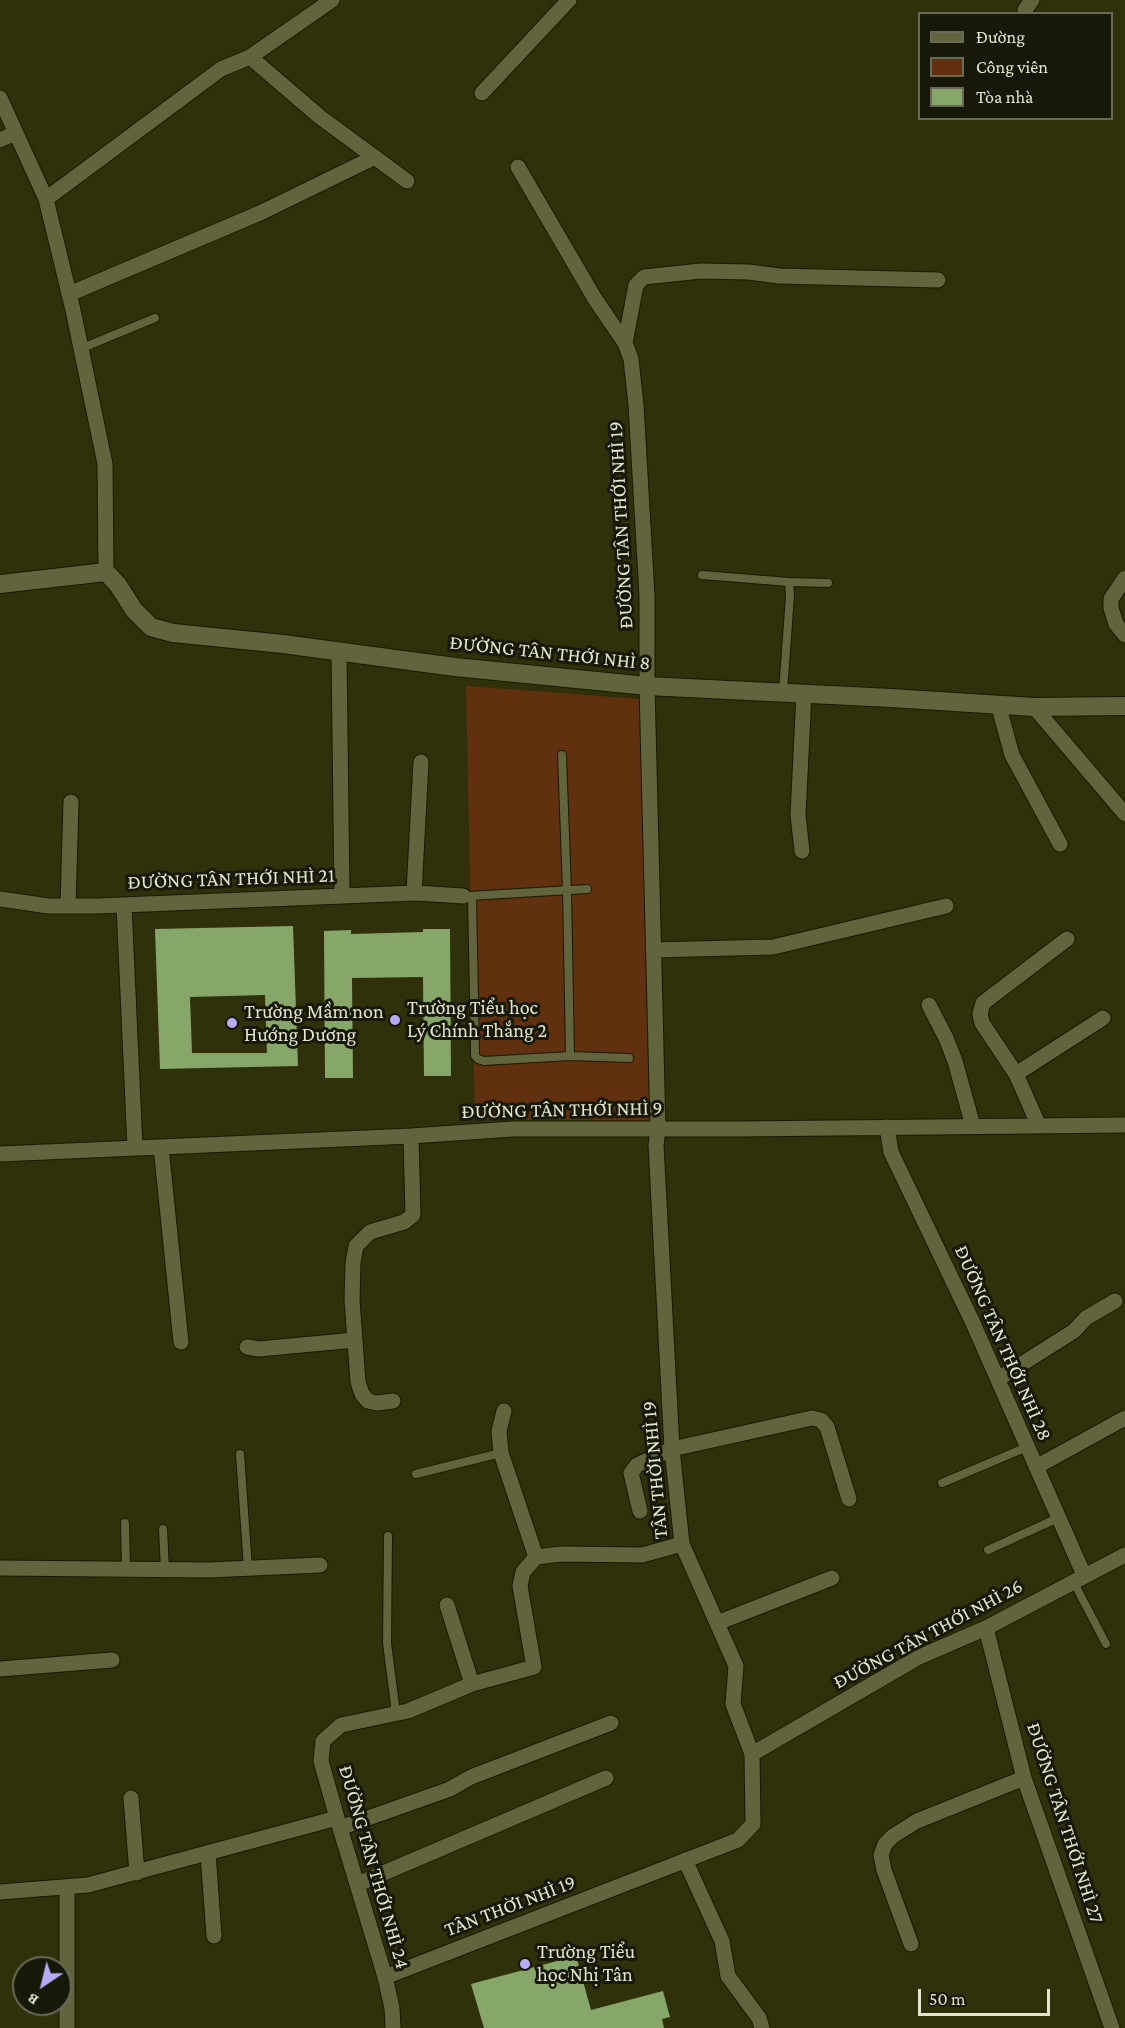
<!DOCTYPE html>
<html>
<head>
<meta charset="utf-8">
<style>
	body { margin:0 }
	#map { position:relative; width:1125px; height:2028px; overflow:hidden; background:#30310b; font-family:"Crimson Pro",serif }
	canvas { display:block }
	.legend { position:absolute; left:918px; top:12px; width:195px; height:108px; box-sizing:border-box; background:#171808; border:2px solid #696a58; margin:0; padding:8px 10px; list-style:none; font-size:18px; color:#e4e5d0 }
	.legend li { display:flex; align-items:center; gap:12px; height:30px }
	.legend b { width:30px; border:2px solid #696a58 }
	.north { position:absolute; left:12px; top:1956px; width:60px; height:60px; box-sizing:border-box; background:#171808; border:2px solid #696a58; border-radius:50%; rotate:215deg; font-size:16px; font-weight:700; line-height:24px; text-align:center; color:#e4e5d0 }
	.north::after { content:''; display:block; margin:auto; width:21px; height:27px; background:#b7abf8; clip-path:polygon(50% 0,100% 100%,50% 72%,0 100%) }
	.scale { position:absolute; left:918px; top:1989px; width:132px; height:27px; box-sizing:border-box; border:3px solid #e4e5d0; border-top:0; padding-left:8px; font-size:18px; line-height:21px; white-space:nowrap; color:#e4e5d0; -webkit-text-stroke:4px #171808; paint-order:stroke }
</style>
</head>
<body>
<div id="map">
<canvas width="1125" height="2028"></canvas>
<ul class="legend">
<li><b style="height:8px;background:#62643e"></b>Đường</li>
<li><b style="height:16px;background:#60300f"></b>Công viên</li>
<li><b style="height:16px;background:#87a76a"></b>Tòa nhà</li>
</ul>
<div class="north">B</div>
<div class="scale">50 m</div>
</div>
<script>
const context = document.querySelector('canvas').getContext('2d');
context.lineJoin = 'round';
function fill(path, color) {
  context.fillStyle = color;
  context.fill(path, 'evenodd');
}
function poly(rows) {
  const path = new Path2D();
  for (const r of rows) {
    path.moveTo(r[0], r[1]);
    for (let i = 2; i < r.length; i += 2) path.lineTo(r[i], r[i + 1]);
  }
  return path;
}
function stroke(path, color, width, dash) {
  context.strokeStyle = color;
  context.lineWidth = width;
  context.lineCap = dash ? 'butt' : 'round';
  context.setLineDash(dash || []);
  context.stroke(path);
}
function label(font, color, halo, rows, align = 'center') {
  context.font = font + ' "Crimson Pro",serif';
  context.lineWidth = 6;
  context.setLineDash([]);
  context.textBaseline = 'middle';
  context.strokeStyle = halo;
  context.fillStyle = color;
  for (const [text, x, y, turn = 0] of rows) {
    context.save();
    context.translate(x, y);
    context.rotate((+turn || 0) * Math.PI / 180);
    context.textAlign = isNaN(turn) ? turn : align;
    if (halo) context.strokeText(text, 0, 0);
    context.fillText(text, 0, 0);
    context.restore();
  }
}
const green = poly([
	[466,686,639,699,656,1121,475,1119]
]);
const building = poly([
	[293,926,298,1066,160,1069,155,929],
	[265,995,267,1053,192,1053,190,997],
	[423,929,450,929,451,1076,424,1076,423,977,352,978,353,1078,325,1078,324,931,351,930,351,934,423,932],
	[576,1956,591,2010,663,1991,670,2017,662,2019,664,2028,484,2028,471,1984]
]);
const lane = poly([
	[80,349,155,318],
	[702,575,789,582,790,595,783,692],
	[789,582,828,583],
	[562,755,567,890,570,1056],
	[469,896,587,889],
	[472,896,475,1050,475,1056,478,1059,484,1061,570,1056,629,1058],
	[240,1454,248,1568],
	[416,1474,501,1453],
	[942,1483,1027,1447],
	[125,1523,126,1569],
	[163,1529,165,1570],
	[388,1536,387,1643,396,1713],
	[988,1550,1058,1518],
	[1073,1581,1106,1644]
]);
const street = poly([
	[1025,10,1032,0],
	[250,57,320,117,407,181],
	[482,93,569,0],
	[0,98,46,199,73,310,105,464,106,572],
	[0,140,16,133],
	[46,199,221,69,250,57,332,0],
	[69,294,260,213,375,157],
	[625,343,636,285,644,277,701,271,749,272,779,276,938,280],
	[1125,578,1111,599,1111,608,1116,624,1125,635],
	[339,652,342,896],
	[998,704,1012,755,1060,844],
	[1034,707,1125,814],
	[802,851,798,815,804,693],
	[414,893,421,762],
	[0,899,48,906,97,906,416,893,463,896],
	[124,905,135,1147],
	[68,906,71,802],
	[653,950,773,947,946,906],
	[929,1005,946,1038,955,1061,973,1126],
	[1016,1074,1103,1018],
	[1039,1126,1016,1074,982,1023,980,1014,983,1003,1067,939],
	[887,1127,891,1152,972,1321,1084,1575],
	[161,1147,181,1342],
	[0,1154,411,1136,513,1129,738,1129,1125,1125],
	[247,1347,259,1349,355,1340],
	[998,1379,1074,1331,1086,1318,1115,1301],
	[393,1401,377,1403,368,1401,362,1394,358,1382,352,1300,353,1263,356,1246,370,1232,404,1222,413,1215,411,1136],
	[504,1411,499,1431,501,1453,536,1557],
	[1036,1467,1125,1418],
	[640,1511,631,1473,637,1465,672,1449,812,1418,821,1420,827,1427,849,1499],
	[0,1568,209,1570,320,1565],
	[447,1605,472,1684],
	[717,1623,832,1578],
	[986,1628,1024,1778,1112,2028],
	[0,1669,112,1660],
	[752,1754,919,1657,986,1628,1125,1555],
	[131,1798,137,1873],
	[340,1828,450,1789,471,1777,611,1723],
	[208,1853,214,1936],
	[685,1860,722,1941,728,1976,759,2018,762,2028],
	[358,1884,606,1778],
	[0,1892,88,1885,337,1818],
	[911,1944,884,1870,881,1855,885,1844,893,1836,917,1821,1024,1778],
	[385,1977,738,1840,753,1824,752,1754,733,1704,736,1666,682,1544,672,1449,656,1145,658,1129,647,686,647,596,636,405,631,359,625,343,595,299,518,167],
	[67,2028,67,1887],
	[393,2028,392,2008,385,1977,337,1818,321,1761,323,1741,341,1725,408,1711,472,1684,534,1667,520,1586,523,1572,536,1557,561,1554,642,1555,682,1544]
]);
const secondary = poly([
	[0,584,106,572,118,585,134,610,151,627,173,633,283,644,455,667,647,686,891,698,1034,707,1125,706]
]);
const markers = [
	[395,1020,6,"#b7abf8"],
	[232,1023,6,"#b7abf8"],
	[525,1964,6,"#b7abf8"]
];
const streetNames = [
	["ĐƯỜNG TÂN THỚI NHÌ 19",621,525,-93],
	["ĐƯỜNG TÂN THỚI NHÌ 8",550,653,6],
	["ĐƯỜNG TÂN THỚI NHÌ 21",231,879,-2],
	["ĐƯỜNG TÂN THỚI NHÌ 9",562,1110,-1],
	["ĐƯỜNG TÂN THỚI NHÌ 28",1003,1343,66],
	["TÂN THỜI NHÌ 19",655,1470,-95],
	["ĐƯỜNG TÂN THỚI NHÌ 26",928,1634,-28],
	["ĐƯỜNG TÂN THỚI NHÌ 27",1065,1823,72],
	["ĐƯỜNG TÂN THỚI NHÌ 24",374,1867,74],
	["TÂN THỜI NHÌ 19",510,1906,-21]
];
const poiNames = [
	["Trường Tiểu học",407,1008],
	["Lý Chính Thắng 2",407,1031],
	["Trường Mầm non",244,1012],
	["Hướng Dương",244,1035],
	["Trường Tiểu",537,1952],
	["học Nhị Tân",537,1975]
];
fill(green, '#60300f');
fill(building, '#87a76a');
stroke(lane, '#181900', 10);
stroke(street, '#181900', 17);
stroke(secondary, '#181900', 20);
stroke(lane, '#62643e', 8);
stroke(street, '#62643e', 15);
stroke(secondary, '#62643e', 18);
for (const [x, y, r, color] of markers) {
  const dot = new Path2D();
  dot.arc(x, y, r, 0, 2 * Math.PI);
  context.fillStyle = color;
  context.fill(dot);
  stroke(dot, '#171808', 2);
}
label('20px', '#e4e5d0', '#171808', streetNames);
label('20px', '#e4e5d0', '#171808', poiNames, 'left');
</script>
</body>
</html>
